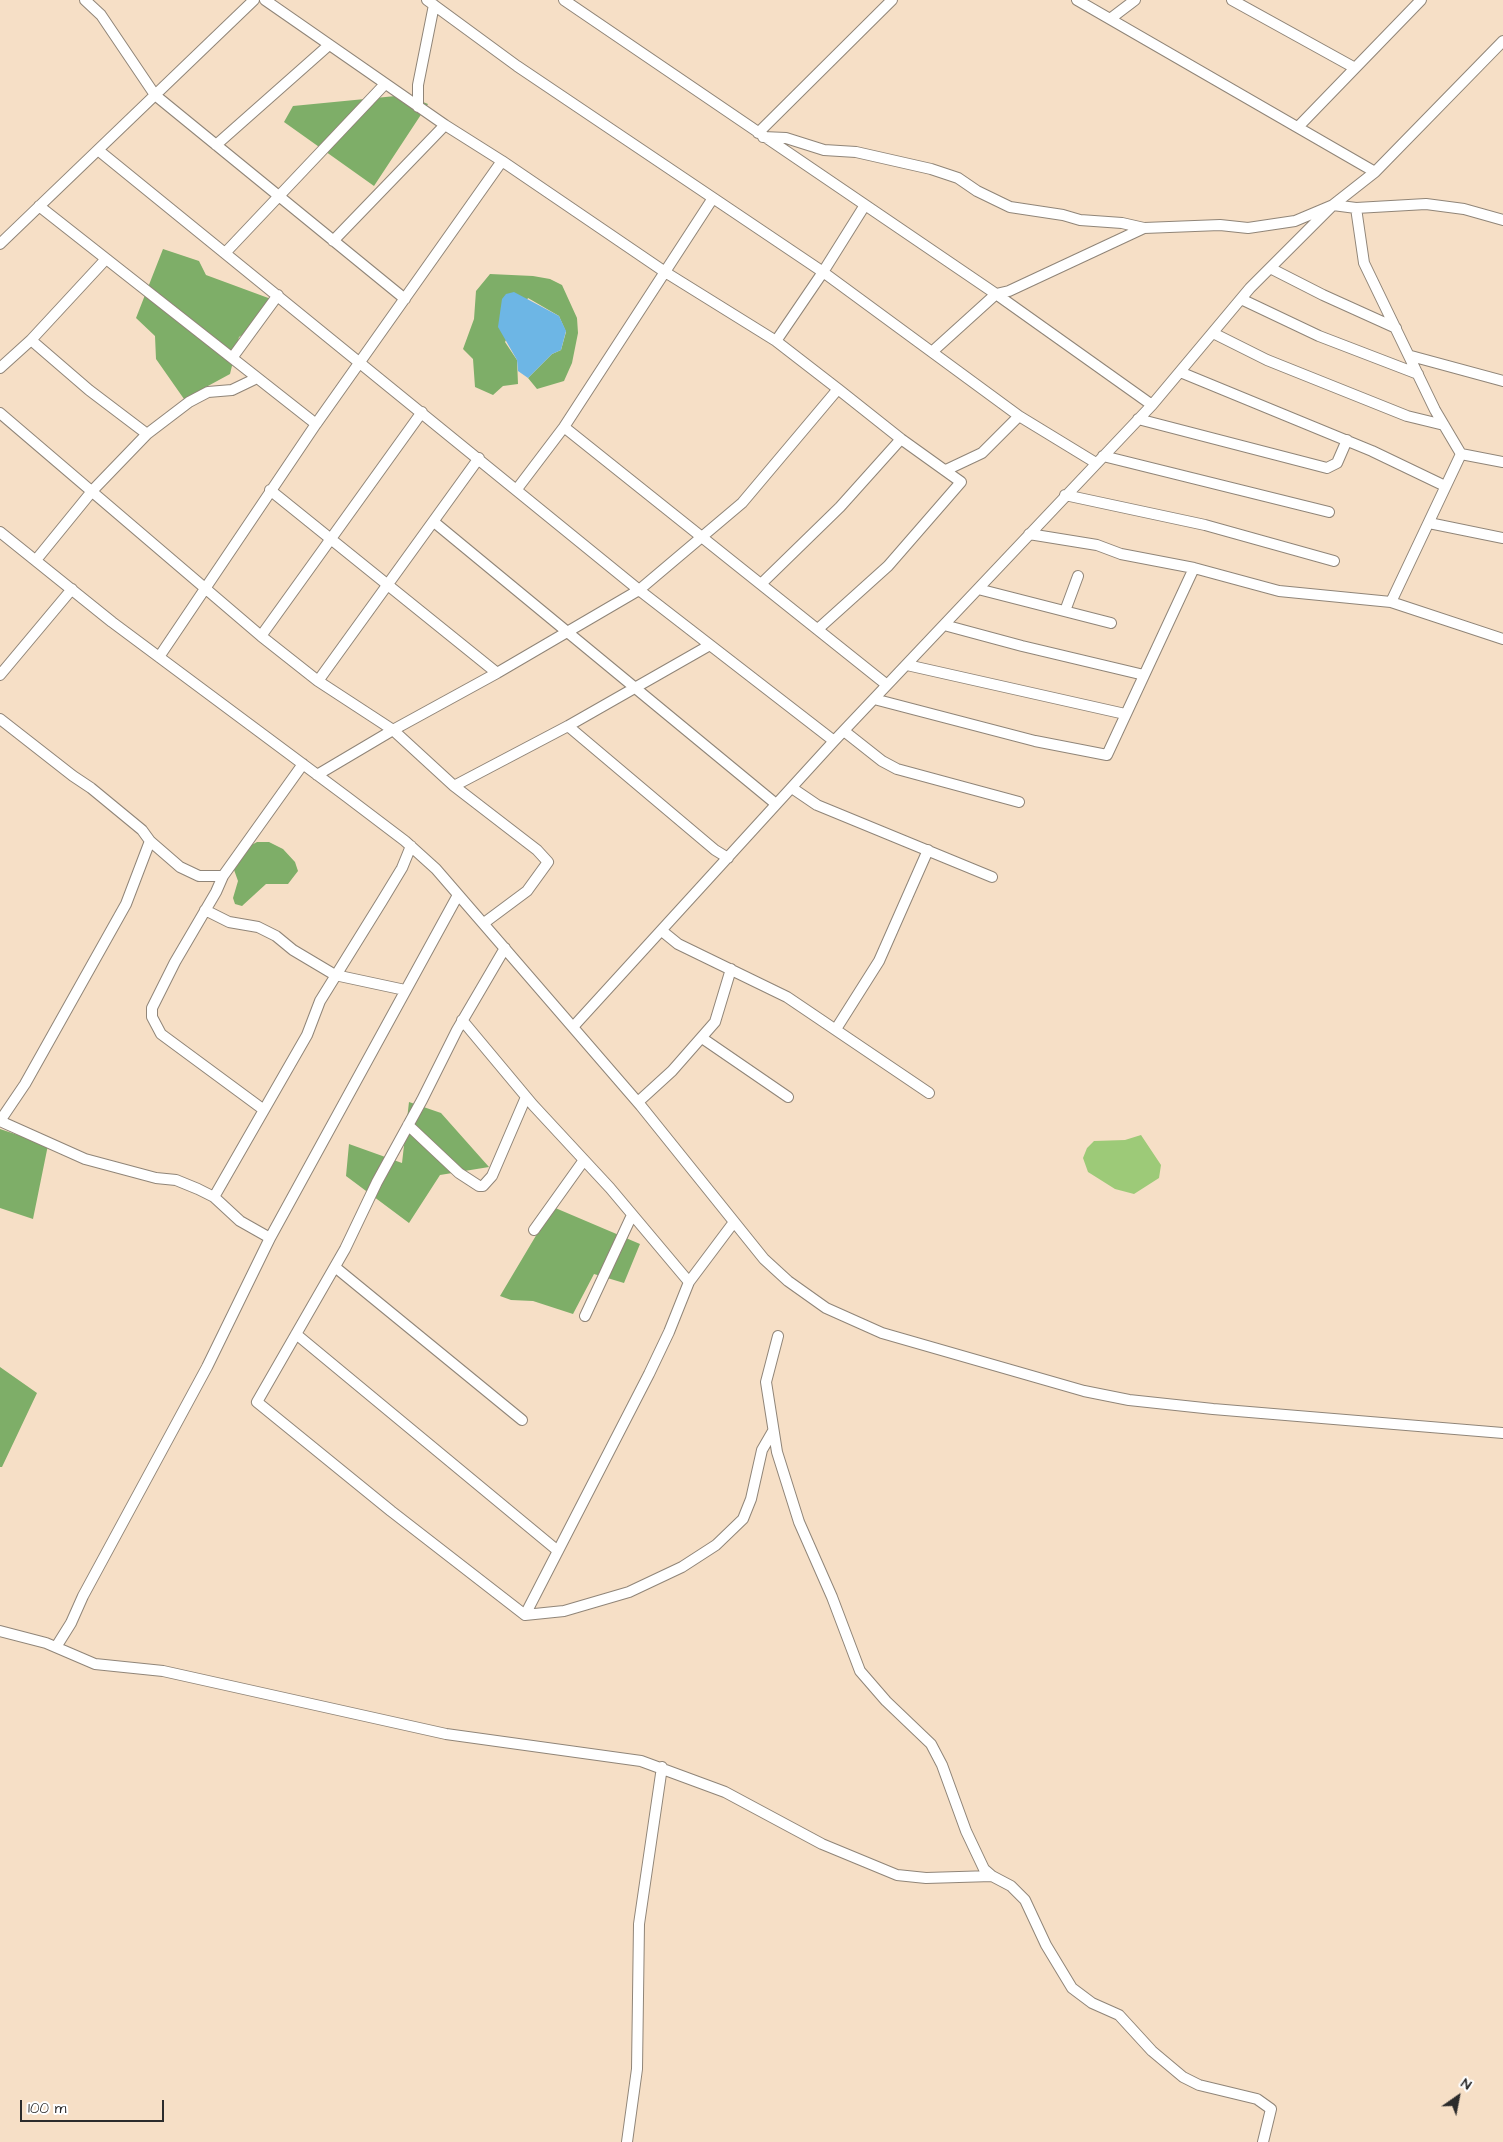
<!DOCTYPE html>
<html>
<head>
<meta charset="utf-8">
<style>
	body { margin:0 }
	#map { position:relative; width:1503px; height:2142px; overflow:hidden; background:#f6dfc6; font-family:"Architects Daughter",sans-serif }
	canvas { display:block }
	.north { position:absolute; left:1433px; top:2072px; width:50px; height:50px; -webkit-text-stroke:4px #fff; paint-order:stroke; rotate:33deg; font-size:14px; font-weight:700; line-height:20px; text-align:center; color:#2b2b2b }
	.north::after { content:''; display:block; margin:auto; width:18px; height:22px; background:#2b2b2b; clip-path:polygon(50% 0,100% 100%,50% 72%,0 100%) }
	.scale { position:absolute; left:20px; top:2100px; width:144px; height:22px; box-sizing:border-box; border:2px solid #2b2b2b; border-top:0; padding-left:6px; font-size:15px; line-height:18px; white-space:nowrap; color:#2b2b2b; -webkit-text-stroke:4px #fff; paint-order:stroke }
</style>
</head>
<body>
<div id="map">
<canvas width="1503" height="2142"></canvas>
<div class="north">N</div>
<div class="scale">100 m</div>
</div>
<script>
const context = document.querySelector('canvas').getContext('2d');
context.lineJoin = 'round';
function fill(path, color) {
  context.fillStyle = color;
  context.fill(path, 'evenodd');
}
function poly(rows) {
  const path = new Path2D();
  for (const r of rows) {
    path.moveTo(r[0], r[1]);
    for (let i = 2; i < r.length; i += 2) path.lineTo(r[i], r[i + 1]);
  }
  return path;
}
function stroke(path, color, width, dash) {
  context.strokeStyle = color;
  context.lineWidth = width;
  context.lineCap = dash ? 'butt' : 'round';
  context.setLineDash(dash || []);
  context.stroke(path);
}
const green = poly([
	[1141,1135,1161,1165,1159,1178,1134,1194,1115,1189,1088,1172,1083,1158,1087,1148,1094,1141,1125,1140]
]);
const forest = poly([
	[406,95,428,104,374,186,284,122,293,106],
	[163,249,199,261,206,275,271,299,256,325,239,337,230,374,184,399,156,359,155,336,136,318],
	[490,274,533,276,550,279,562,285,577,318,578,333,572,363,564,381,537,389,528,378,552,354,561,350,566,332,559,316,528,298,505,342,517,360,518,384,503,386,493,395,475,387,473,359,463,349,474,319,476,291],
	[257,842,269,842,283,849,295,862,298,871,288,884,266,884,242,906,235,904,233,898,238,881,233,867,246,848],
	[409,1102,441,1113,489,1167,440,1175,409,1223,346,1176,349,1144,402,1163],
	[0,1129,48,1145,33,1219,0,1208],
	[553,1207,640,1244,624,1283,594,1274,573,1314,533,1301,511,1300,500,1296],
	[0,1367,37,1393,2,1467,0,1467]
]);
const water = poly([
	[514,292,559,316,566,331,561,350,552,354,528,378,518,371,517,360,498,327,502,299,506,294]
]);
const street = poly([
	[85,0,101,15,155,95,405,299],
	[265,0,445,125,502,161,665,272,776,341,838,389,742,503,639,590,497,673,393,730,317,775],
	[427,0,517,66,823,272,1019,416],
	[564,0,996,294,1009,291,1144,228],
	[1077,0,1375,172],
	[1232,0,1355,68],
	[1110,19,1135,0],
	[418,107,418,85,434,5],
	[1298,127,1421,0],
	[758,133,892,0],
	[763,137,786,138,824,150,856,152,931,169,958,178,977,191,1010,207,1063,215,1080,220,1122,223,1144,228,1220,225,1248,228,1295,221,1333,205,1356,208,1426,204,1464,209,1503,220],
	[216,145,329,45],
	[98,150,639,590,834,741],
	[39,206,316,424],
	[1356,208,1364,263,1435,410,1461,454,1391,602],
	[333,241,445,125],
	[0,244,254,0],
	[226,252,385,84],
	[1270,268,1323,295,1396,328],
	[1241,299,1319,336,1418,374],
	[1213,333,1267,360,1407,416,1444,425],
	[31,340,106,259],
	[776,341,823,272,865,205],
	[933,351,996,294,1152,405],
	[1411,356,1503,381],
	[232,358,278,295],
	[0,368,31,340,89,390,147,434,189,402,208,392,232,390,257,378],
	[1180,372,1372,451,1445,486],
	[0,413,261,636,318,681,393,730,454,786,537,850,548,862,527,891,484,923],
	[1138,419,1327,468,1337,463,1347,440],
	[564,427,887,685],
	[1461,454,1503,462],
	[1103,456,1329,512],
	[946,470,982,453,1019,416,1096,463],
	[517,489,564,427,713,198],
	[270,490,497,673],
	[1065,495,1205,525,1334,561],
	[434,522,776,804],
	[1429,523,1503,538],
	[0,532,112,622,347,797,405,841,436,869,641,1106,764,1259,788,1281,826,1308,882,1333,1084,1391,1129,1400,1213,1409,1503,1433],
	[1029,534,1097,545,1121,554,1194,568,1279,591,1391,602,1503,639],
	[36,560,93,490,147,434],
	[761,584,840,507,901,439],
	[978,589,1111,623],
	[1065,611,1078,576],
	[944,625,1022,646,1144,675],
	[818,629,888,566,961,482,901,439,838,389],
	[261,636,422,412],
	[159,657,316,424,502,161],
	[907,665,1125,714],
	[0,675,72,589],
	[318,681,479,458],
	[874,699,1035,741,1107,755,1194,568],
	[0,719,73,776,91,788,142,830,150,841],
	[568,726,715,850,728,858],
	[844,731,882,761,897,769,1019,802],
	[454,786,568,726,710,645],
	[792,788,817,805,992,877],
	[223,876,216,892,175,962,152,1008,152,1017,161,1034,264,1110],
	[205,910,229,922,258,927,276,936,293,950,335,975,405,990],
	[662,931,678,944,787,997,929,1093],
	[505,948,457,1030,422,1100,377,1182,345,1249,257,1402,391,1511,525,1615,564,1611,629,1592,682,1567,716,1545,743,1519,751,1499,762,1450,773,1431],
	[462,1020,533,1105,610,1188,689,1282,734,1222],
	[573,1027,834,741,1152,405,1250,288,1333,205,1375,172,1503,41],
	[836,1029,879,961,928,850],
	[702,1038,788,1097],
	[638,1102,672,1071,715,1022,731,969],
	[0,1121,25,1084,126,904,150,841,180,867,199,876,223,876,303,764],
	[0,1121,85,1159,156,1178,176,1180,198,1189,214,1197,240,1221,270,1238],
	[408,1125,459,1173,479,1186,483,1186,492,1176,526,1097],
	[214,1197,307,1035,320,1001,382,901,402,868,411,846],
	[534,1230,584,1160],
	[335,1267,522,1420],
	[585,1316,632,1215],
	[296,1334,558,1551],
	[778,1336,766,1382,777,1452,799,1522,832,1597,860,1671,886,1701,931,1744,942,1765,966,1831,984,1869,992,1876,1011,1886,1025,1900,1046,1945,1072,1988,1092,2003,1119,2015,1152,2051,1183,2077,1199,2085,1257,2099,1271,2109,1263,2142],
	[525,1615,649,1374,669,1332,689,1282],
	[0,1631,46,1643,95,1664,163,1671,446,1734,641,1761,725,1792,822,1844,897,1875,926,1878,992,1876],
	[56,1647,71,1623,83,1596,207,1367,270,1238,458,895],
	[627,2142,637,2069,639,1924,662,1767]
]);
fill(green, '#9dca78');
fill(forest, '#7eae68');
fill(water, '#6db6e5');
stroke(street, '#908578', 12);
stroke(street, '#fff', 10);
</script>
</body>
</html>
